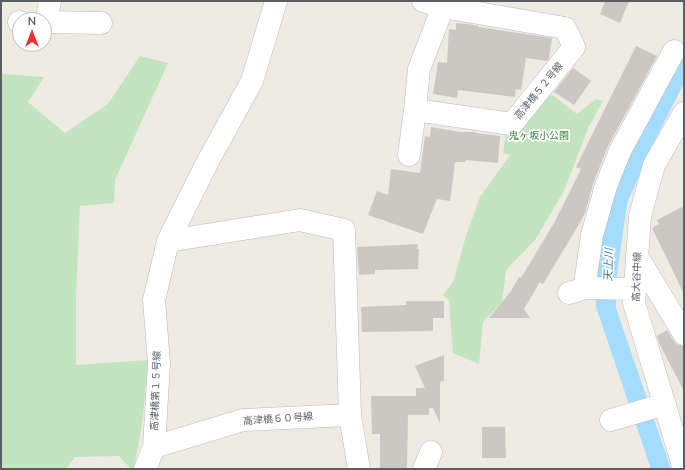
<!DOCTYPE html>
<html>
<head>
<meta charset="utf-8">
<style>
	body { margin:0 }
	#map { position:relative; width:685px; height:470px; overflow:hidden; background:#eeebe3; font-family:Mulish,sans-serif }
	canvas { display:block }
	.frame { position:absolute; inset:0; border:2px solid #5b5f64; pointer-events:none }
	.north { position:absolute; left:12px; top:12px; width:40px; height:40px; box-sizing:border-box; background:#fff; border:1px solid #bdbfc1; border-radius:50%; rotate:0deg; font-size:11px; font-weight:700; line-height:16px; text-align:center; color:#5b5f64 }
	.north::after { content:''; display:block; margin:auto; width:14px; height:18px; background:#e73330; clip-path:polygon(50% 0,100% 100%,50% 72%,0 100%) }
</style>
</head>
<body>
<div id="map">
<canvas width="685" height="470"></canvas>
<div class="frame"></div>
<div class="north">N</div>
</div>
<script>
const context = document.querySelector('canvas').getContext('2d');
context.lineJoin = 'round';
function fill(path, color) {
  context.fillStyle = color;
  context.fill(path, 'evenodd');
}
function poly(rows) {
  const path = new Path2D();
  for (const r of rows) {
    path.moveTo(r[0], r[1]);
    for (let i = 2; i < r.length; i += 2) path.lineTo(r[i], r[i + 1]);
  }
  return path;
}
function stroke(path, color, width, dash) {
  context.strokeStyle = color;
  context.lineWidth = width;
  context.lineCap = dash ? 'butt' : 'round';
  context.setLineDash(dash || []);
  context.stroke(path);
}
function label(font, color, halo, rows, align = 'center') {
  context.font = font + ' Mulish,"Noto Sans JP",sans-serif';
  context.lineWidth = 3.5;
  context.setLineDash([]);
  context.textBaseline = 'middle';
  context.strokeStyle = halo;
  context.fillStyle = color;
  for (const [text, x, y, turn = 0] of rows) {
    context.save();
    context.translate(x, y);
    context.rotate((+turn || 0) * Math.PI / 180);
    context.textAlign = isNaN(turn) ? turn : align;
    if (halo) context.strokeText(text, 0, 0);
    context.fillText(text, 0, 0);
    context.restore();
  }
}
const green = poly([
	[140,56,168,63,115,180,114,203,80,206,76,294,76,365,148,360,143,417,134,469,131,469,119,456,75,457,66,469,1,469,1,74,44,77,28,102,65,133,108,104],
	[547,91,577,114,596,99,603,101,589,126,564,191,535,240,506,270,502,302,483,322,479,364,453,353,449,300,443,295,453,282,466,236,480,197,510,155,503,153,506,132]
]);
const water = poly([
	[684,41,684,83,658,134,627,203,616,282,616,308,671,469,651,469,596,307,596,272,602,222,615,177,671,63]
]);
const building = poly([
	[605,1,629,1,620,23,600,14],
	[456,23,468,24,478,26,478,27,552,38,549,58,547,61,526,58,521,90,516,89,515,97,458,90,457,98,433,94,438,62,447,63,449,29,456,30],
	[636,46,657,56,608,146,594,181,585,213,581,221,543,284,540,282,524,309,530,318,489,318,511,291,519,277,521,278,554,223,581,169,576,167],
	[573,68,591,81,574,105,554,92],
	[431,127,460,132,475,132,475,133,500,136,498,163,466,160,465,162,455,162,450,201,437,199,423,234,368,215,377,191,388,195,391,169,420,173,425,136,430,137],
	[684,206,684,294,652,228,659,224,657,220],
	[418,244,417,249,419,249,418,269,375,270,375,274,359,275,357,247],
	[406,301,444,301,444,318,433,318,433,331,362,332,361,307,406,305],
	[667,330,673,340,678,345,684,346,684,391,660,345,657,336],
	[444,355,444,381,440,382,440,423,433,408,429,408,429,415,408,415,407,469,380,469,380,434,372,434,371,396,416,396,416,388,425,388,415,366],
	[482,427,505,427,506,458,482,458]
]);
const minor = poly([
	[50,1,46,22,101,23],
	[423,1,443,7,565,28,574,47,512,124,415,110,419,69,443,7],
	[19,22,20,22],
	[409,155,415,110],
	[168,241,300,220,344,230,350,415],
	[637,256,684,334],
	[586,288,586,277,592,235,606,186,620,151,674,51],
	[569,293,586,288,635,289],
	[611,420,665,404],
	[154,447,243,420,350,415,359,469],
	[145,469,154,447,159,363,154,300,168,241,207,163,252,81,276,1],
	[424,469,431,452],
	[684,469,634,303,640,216,654,165,684,113]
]);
const streetNames = [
	["高津橋５２号線",539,91,-51],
	["高大谷中線",637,277,-88],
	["高津橋第１５号線",156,391,-88],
	["高津橋６０号線",278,419,-4]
];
const parkNames = [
	["鬼ヶ坂小公園",539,136]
];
const waterNames = [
	["天上川",609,265,-88]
];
fill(green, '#c2e5c0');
fill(water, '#a3dcfe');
fill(building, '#cbc7c2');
stroke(minor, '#b6b9bd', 23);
stroke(minor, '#fff', 22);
label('10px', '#5b5f64', '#fff', streetNames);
label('10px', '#368135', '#fff', parkNames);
label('italic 11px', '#3e78a7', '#fff', waterNames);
</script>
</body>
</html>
